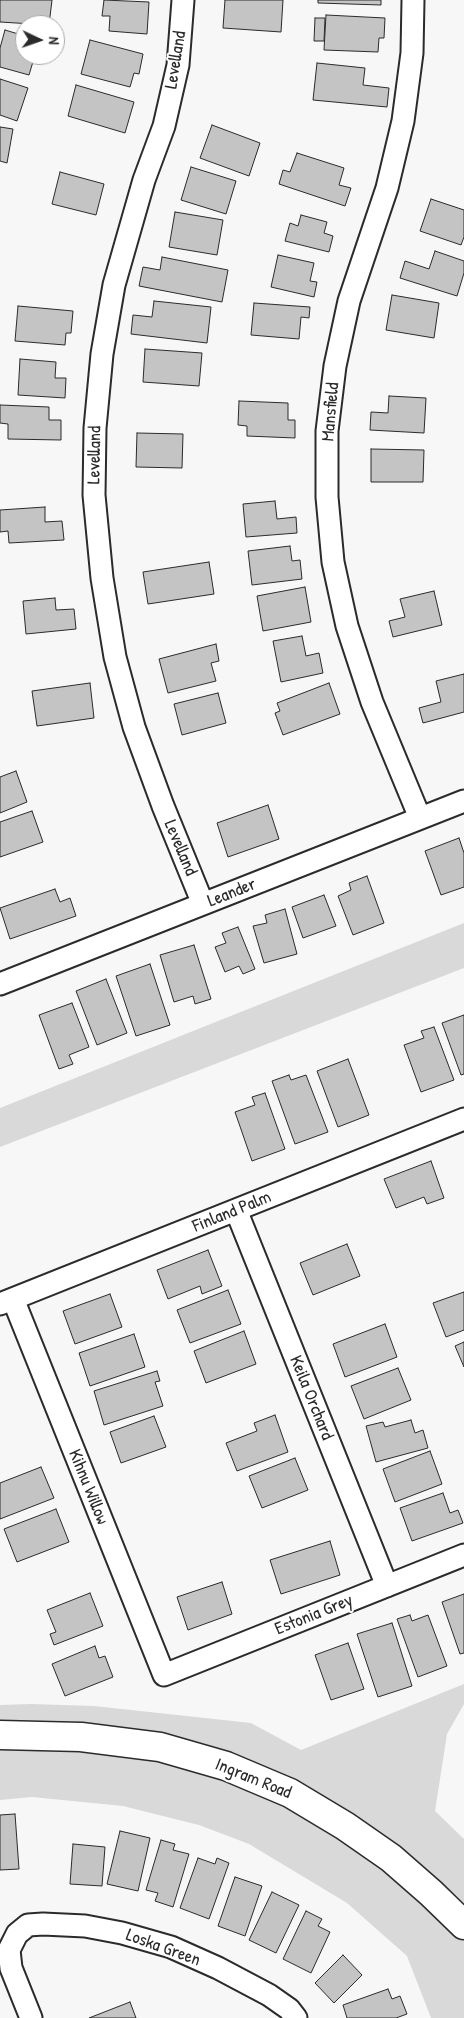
<!DOCTYPE html>
<html>
<head>
<meta charset="utf-8">
<style>
	body { margin:0 }
	#map { position:relative; width:464px; height:2018px; overflow:hidden; background:#f7f7f7; font-family:"Patrick Hand",sans-serif }
	canvas { display:block }
	.north { position:absolute; left:15px; top:15px; width:50px; height:50px; box-sizing:border-box; background:#fff; border:1px solid #aaa; border-radius:50%; rotate:93deg; font-size:14px; font-weight:700; line-height:20px; text-align:center; color:#2b2b2b }
	.north::after { content:''; display:block; margin:auto; width:18px; height:22px; background:#2b2b2b; clip-path:polygon(50% 0,100% 100%,50% 72%,0 100%) }
</style>
</head>
<body>
<div id="map">
<canvas width="464" height="2018"></canvas>
<div class="north">N</div>
</div>
<script>
const context = document.querySelector('canvas').getContext('2d');
context.lineJoin = 'round';
function fill(path, color) {
  context.fillStyle = color;
  context.fill(path, 'evenodd');
}
function poly(rows) {
  const path = new Path2D();
  for (const r of rows) {
    path.moveTo(r[0], r[1]);
    for (let i = 2; i < r.length; i += 2) path.lineTo(r[i], r[i + 1]);
  }
  return path;
}
function stroke(path, color, width, dash) {
  context.strokeStyle = color;
  context.lineWidth = width;
  context.lineCap = dash ? 'butt' : 'round';
  context.setLineDash(dash || []);
  context.stroke(path);
}
function label(font, color, halo, rows, align = 'center') {
  context.font = font + ' "Patrick Hand",sans-serif';
  context.lineWidth = 4;
  context.setLineDash([]);
  context.textBaseline = 'middle';
  context.strokeStyle = halo;
  context.fillStyle = color;
  for (const [text, x, y, turn = 0] of rows) {
    context.save();
    context.translate(x, y);
    context.rotate((+turn || 0) * Math.PI / 180);
    context.textAlign = isNaN(turn) ? turn : align;
    if (halo) context.strokeText(text, 0, 0);
    context.fillText(text, 0, 0);
    context.restore();
  }
}
const green = poly([
	[464,923,464,968,0,1147,0,1108],
	[464,1684,464,1704,447,1734,435,1811,464,1839,464,2018,431,2018,407,1956,347,1903,249,1844,199,1825,123,1806,32,1797,0,1800,0,1705,31,1704,94,1706,251,1723,301,1750]
]);
const building = poly([
	[0,0,52,0,49,25,0,22,0,0],
	[104,0,149,2,147,34,109,31,110,16,102,16,104,0],
	[225,0,283,0,281,32,223,28,225,0],
	[318,0,381,0,381,5,318,3,318,0],
	[326,15,385,18,384,38,379,38,378,52,324,50,326,15],
	[315,18,325,18,324,41,314,41,315,18],
	[5,30,25,36,25,55,35,55,29,75,0,67,0,48,5,30],
	[90,40,143,54,139,74,134,73,130,87,81,74,90,40],
	[317,63,365,68,363,85,389,88,387,107,313,100,317,63],
	[0,79,28,88,17,121,0,115,0,79],
	[76,85,134,102,125,133,68,116,76,85],
	[212,125,260,143,249,176,200,158,212,125],
	[0,127,13,129,7,163,0,161,0,127],
	[297,153,344,168,339,185,351,188,345,206,279,184,283,170,290,172,297,153],
	[191,167,236,181,226,214,181,200,191,167],
	[60,172,104,184,96,215,52,204,60,172],
	[431,199,464,210,464,237,461,245,420,231,431,199],
	[175,212,223,220,217,255,169,247,175,212],
	[301,215,327,222,324,233,333,236,329,252,285,241,290,223,298,226,301,215],
	[435,251,464,261,464,273,457,296,400,278,405,261,429,269,435,251],
	[278,255,314,263,310,281,317,282,314,297,271,287,278,255],
	[162,257,228,270,222,302,139,286,143,267,160,270,162,257],
	[392,295,439,303,434,338,386,330,392,295],
	[154,301,211,307,207,343,131,334,133,315,152,317,154,301],
	[254,303,310,307,309,318,301,317,299,339,251,335,254,303],
	[18,306,73,311,71,333,66,333,65,345,15,341,18,306],
	[145,349,202,353,199,386,143,382,145,349],
	[20,359,56,362,55,378,66,378,65,398,18,395,20,359],
	[389,396,426,398,424,433,370,430,371,412,388,413,389,396],
	[239,401,288,403,288,420,295,420,295,438,247,436,247,426,238,425,239,401],
	[0,405,49,407,49,420,61,420,61,440,8,439,8,424,0,423,0,405],
	[137,433,183,434,182,468,136,467,137,433],
	[371,449,424,450,423,482,371,482,371,449],
	[275,501,277,519,296,517,297,533,246,537,243,504,275,501],
	[45,507,45,522,62,521,64,540,9,543,8,531,0,532,0,510,45,507],
	[290,546,292,561,300,560,302,579,252,585,248,551,290,546],
	[209,562,214,594,148,604,143,572,209,562],
	[305,587,311,622,263,631,257,596,305,587],
	[434,591,442,625,393,637,389,621,405,617,400,599,434,591],
	[55,598,56,610,74,609,76,629,26,634,23,601,55,598],
	[302,636,306,656,319,653,323,673,281,682,273,641,302,636],
	[216,644,219,661,211,663,216,681,168,693,159,659,216,644],
	[464,674,464,712,423,723,419,708,441,702,436,681,464,674],
	[90,683,94,718,37,726,32,691,90,683],
	[329,683,340,714,283,735,275,713,280,711,277,703,329,683],
	[218,693,226,723,182,735,174,704,218,693],
	[16,771,27,802,0,813,0,777,16,771],
	[268,805,279,839,228,857,217,823,268,805],
	[32,811,43,842,0,857,0,822,32,811],
	[459,838,464,853,464,887,441,895,425,851,459,838],
	[367,876,384,923,353,935,338,896,351,890,349,883,367,876],
	[55,889,60,902,70,898,76,916,10,939,0,908,55,889],
	[324,895,336,926,303,938,292,907,324,895],
	[285,909,297,954,264,963,253,926,267,923,265,915,285,909],
	[238,927,255,969,243,974,239,966,225,972,215,947,226,943,222,933,238,927],
	[194,945,211,999,195,1004,193,996,174,1002,160,955,194,945],
	[150,964,170,1025,136,1036,116,976,150,964],
	[106,979,127,1033,97,1045,76,991,106,979],
	[72,1003,89,1047,69,1055,73,1064,59,1069,39,1015,72,1003],
	[464,1015,464,1074,461,1075,442,1023,464,1015],
	[434,1027,454,1080,421,1092,404,1045,424,1038,421,1031,434,1027],
	[348,1059,369,1115,338,1127,317,1071,348,1059],
	[289,1075,291,1080,306,1075,328,1132,295,1144,272,1081,289,1075],
	[265,1093,285,1149,252,1161,235,1112,255,1105,252,1097,265,1093],
	[431,1161,444,1198,427,1204,424,1197,396,1208,384,1179,431,1161],
	[347,1244,360,1276,313,1295,300,1263,347,1244],
	[208,1250,222,1286,202,1294,200,1286,168,1299,157,1270,208,1250],
	[228,1290,241,1324,190,1343,177,1310,228,1290],
	[464,1292,464,1330,446,1337,433,1303,464,1292],
	[110,1294,122,1327,75,1344,63,1311,110,1294],
	[385,1324,397,1357,345,1377,333,1344,385,1324],
	[244,1331,256,1364,206,1383,194,1351,244,1331],
	[134,1334,145,1367,90,1386,79,1353,134,1334],
	[464,1342,464,1367,455,1346,464,1342],
	[398,1368,411,1400,364,1419,351,1386,398,1368],
	[157,1371,160,1381,155,1382,163,1406,104,1425,94,1391,157,1371],
	[275,1415,288,1452,237,1471,226,1443,257,1431,254,1423,275,1415],
	[154,1416,166,1447,121,1463,110,1432,154,1416],
	[411,1420,415,1433,423,1430,428,1448,376,1462,366,1426,383,1422,385,1427,411,1420],
	[430,1451,442,1484,395,1502,383,1469,430,1451],
	[295,1458,308,1490,262,1508,249,1476,295,1458],
	[41,1467,54,1498,0,1519,0,1483,41,1467],
	[443,1493,450,1513,458,1510,463,1523,412,1541,400,1508,443,1493],
	[56,1509,69,1542,17,1562,4,1529,56,1509],
	[330,1541,340,1575,281,1594,270,1560,330,1541],
	[222,1582,232,1614,188,1630,177,1597,222,1582],
	[90,1593,103,1626,54,1645,50,1634,56,1632,47,1610,90,1593],
	[464,1594,464,1653,460,1654,442,1602,464,1594],
	[410,1615,412,1621,428,1615,447,1666,418,1677,397,1619,410,1615],
	[392,1623,412,1686,378,1697,357,1634,392,1623],
	[348,1643,364,1689,331,1700,315,1655,348,1643],
	[95,1646,99,1658,105,1656,113,1677,65,1696,52,1664,95,1646],
	[15,1814,19,1869,0,1870,0,1815,15,1814],
	[120,1831,150,1838,138,1891,107,1884,120,1831],
	[161,1840,175,1844,173,1850,189,1854,173,1907,155,1901,158,1893,146,1890,161,1840],
	[73,1844,105,1847,102,1886,70,1884,73,1844],
	[198,1858,215,1864,217,1858,229,1863,209,1919,180,1908,198,1858],
	[235,1877,262,1886,245,1936,218,1926,235,1877],
	[272,1892,299,1905,276,1953,249,1940,272,1892],
	[306,1911,322,1919,318,1926,330,1932,311,1973,283,1959,306,1911],
	[343,1955,362,1975,334,2003,315,1983,343,1955],
	[388,1989,392,1999,400,1996,407,2014,396,2018,347,2018,343,2005,388,1989],
	[130,2002,136,2018,89,2018,130,2002]
]);
const street = poly([
	[183,0,178,65,164,126,144,180,114,285,102,354,95,428,94,495,102,578,115,657,134,727,163,806,203,904],
	[413,0,412,53,403,121,387,188,349,301,335,366,327,431,327,497,333,562,347,626,372,702,420,818],
	[0,984,464,801],
	[236,1210,387,1586],
	[13,1299,164,1675,464,1555],
	[0,1304,464,1119],
	[31,2018,11,1968,9,1950,17,1934,28,1925,43,1924,85,1926,122,1933,171,1947,218,1968,269,1995,289,2009,296,2018]
]);
const secondary = poly([
	[0,1735,81,1737,160,1747,226,1766,290,1793,345,1826,391,1858,431,1893,464,1925]
]);
const streetNames = [
	["Levelland",176,60,-81],
	["Mansfield",331,412,-85],
	["Levelland",95,455,-89],
	["Levelland",180,848,67],
	["Leander",232,893,-22],
	["Finland Palm",232,1212,-22],
	["Keila Orchard",311,1398,68],
	["Kihnu Willow",88,1487,68],
	["Estonia Grey",314,1615,-22],
	["Ingram Road",253,1779,22],
	["Loska Green",163,1948,20]
];
fill(green, '#d9d9d9');
fill(building, '#c4c4c4');
stroke(building, '#2b2b2b', 1);
stroke(street, '#2b2b2b', 25);
stroke(secondary, '#2b2b2b', 31);
stroke(street, '#fff', 21);
stroke(secondary, '#fff', 28);
label('18px', '#2b2b2b', '#fff', streetNames);
</script>
</body>
</html>
